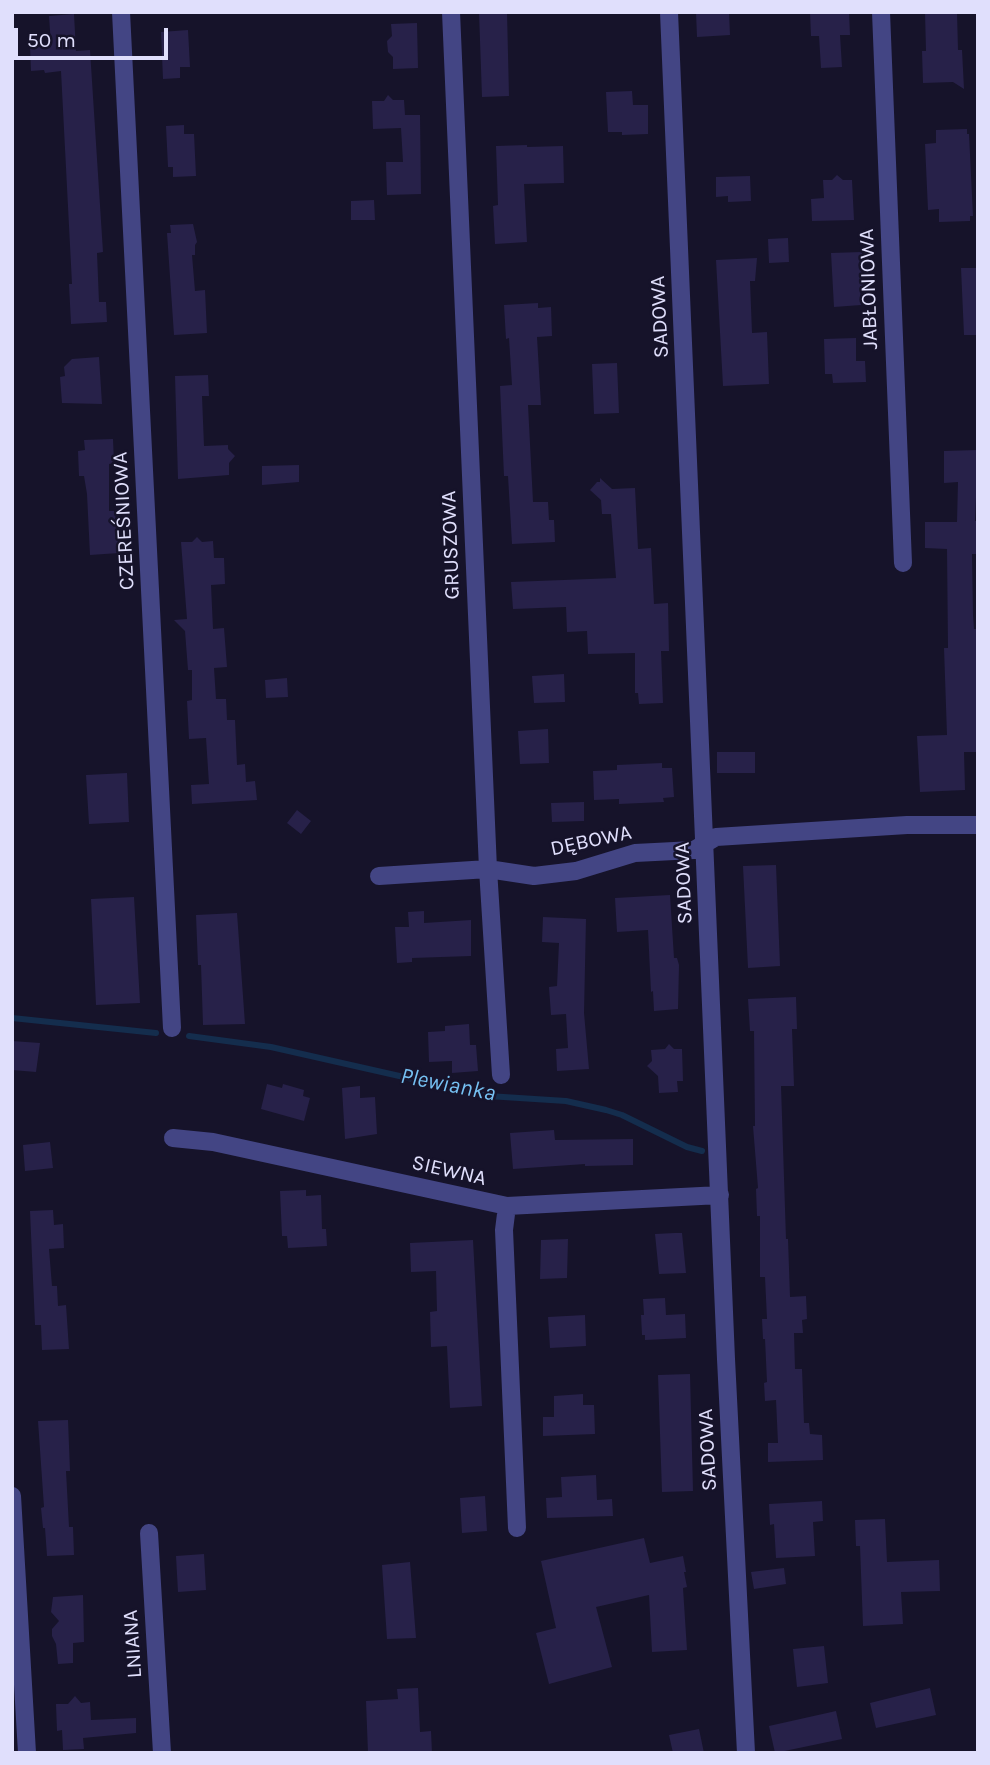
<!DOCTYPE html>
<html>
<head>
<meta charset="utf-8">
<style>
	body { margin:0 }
	#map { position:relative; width:990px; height:1765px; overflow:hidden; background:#16132a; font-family:Karla,sans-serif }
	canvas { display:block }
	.frame { position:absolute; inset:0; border:14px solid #e0dffc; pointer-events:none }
	.scale { position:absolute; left:14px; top:28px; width:154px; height:32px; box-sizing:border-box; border:4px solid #e0dffc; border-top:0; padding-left:9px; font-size:21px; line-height:24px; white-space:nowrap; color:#e0dffc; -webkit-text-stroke:5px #16132a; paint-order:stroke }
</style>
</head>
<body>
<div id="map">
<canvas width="990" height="1765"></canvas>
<div class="frame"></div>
<div class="scale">50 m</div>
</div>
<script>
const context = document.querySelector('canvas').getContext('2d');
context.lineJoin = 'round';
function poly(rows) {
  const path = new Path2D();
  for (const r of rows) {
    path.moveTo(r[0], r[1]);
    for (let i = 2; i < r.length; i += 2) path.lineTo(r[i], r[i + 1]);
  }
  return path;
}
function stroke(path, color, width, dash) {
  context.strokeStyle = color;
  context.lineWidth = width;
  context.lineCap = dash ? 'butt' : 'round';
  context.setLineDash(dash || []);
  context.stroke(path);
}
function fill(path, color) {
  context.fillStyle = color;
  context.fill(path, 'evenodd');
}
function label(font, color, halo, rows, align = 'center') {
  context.font = font + ' Karla,sans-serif';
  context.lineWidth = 5;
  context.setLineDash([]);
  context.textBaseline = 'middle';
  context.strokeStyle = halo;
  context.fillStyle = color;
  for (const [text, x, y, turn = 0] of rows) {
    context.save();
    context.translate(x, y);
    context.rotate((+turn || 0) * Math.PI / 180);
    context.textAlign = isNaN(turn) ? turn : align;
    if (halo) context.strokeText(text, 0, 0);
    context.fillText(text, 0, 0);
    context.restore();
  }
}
const stream = poly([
	[12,1018,156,1033],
	[189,1036,271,1047,488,1096,566,1101,606,1110,622,1115,687,1147,702,1151]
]);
const building = poly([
	[479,12,507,12,509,96,482,97],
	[696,12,729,12,730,35,697,37],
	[810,12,849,12,850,35,840,35,842,67,821,68,819,36,811,36],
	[925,12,957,12,958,50,962,50,964,89,953,82,923,83,922,51,926,51],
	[74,14,76,51,90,50,103,252,97,253,99,302,106,302,107,322,71,324,69,284,72,284,61,71,45,73,44,70,31,71,30,46,51,45,49,16],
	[417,23,418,68,393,69,393,57,388,52,387,41,392,36,391,24],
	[188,30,190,67,180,67,180,78,163,79,161,32],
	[632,91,633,105,648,105,648,134,622,135,622,132,608,132,606,92],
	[388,95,393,100,404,100,405,115,420,115,421,194,387,195,386,162,403,162,401,128,373,129,372,101,384,101],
	[184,125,184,134,194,134,196,176,173,177,173,167,168,167,166,126],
	[967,129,967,134,969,134,973,216,970,216,970,221,939,222,939,209,928,210,925,144,936,143,936,130],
	[527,145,527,147,563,146,564,183,524,184,527,242,495,244,493,206,498,205,496,146],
	[837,175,843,180,852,180,854,220,812,221,811,199,824,198,823,180,832,180],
	[750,176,751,201,728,202,728,196,716,197,716,177],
	[374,200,375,220,351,220,351,201],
	[193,224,197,242,195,245,195,255,192,255,195,291,205,290,207,333,174,335,167,233,171,233,170,225],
	[788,238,789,262,769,263,768,239],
	[862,252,863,286,860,286,861,305,834,307,831,253],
	[757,258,755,281,750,281,752,333,767,332,769,384,723,386,716,260],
	[961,268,978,268,978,335,964,335],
	[538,303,538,308,551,307,552,336,537,337,541,405,528,405,533,502,548,502,549,520,554,520,555,542,512,544,508,476,504,476,500,386,512,385,509,338,506,339,504,305],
	[856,338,856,361,865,361,866,382,833,383,832,374,825,374,824,339],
	[99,357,102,404,62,403,60,377,65,376,64,367,72,359],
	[617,363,619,413,594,414,592,364],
	[208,375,209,396,202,396,204,446,228,445,228,449,235,456,229,463,229,475,178,479,175,376],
	[113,439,114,463,109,464,109,511,115,511,116,521,118,521,119,553,90,555,87,494,84,476,79,476,78,451,85,450,84,440],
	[978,450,975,521,978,521,978,554,972,554,973,615,974,629,978,629,978,752,964,752,965,790,920,792,917,736,947,735,944,648,948,648,947,549,925,548,925,522,957,522,958,482,944,483,944,451],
	[299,465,299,482,262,485,262,466],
	[600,478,612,489,635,488,638,549,651,548,654,604,668,603,669,651,661,651,663,703,639,704,638,693,635,693,635,653,588,654,587,631,567,632,566,607,513,609,511,582,616,578,611,514,602,514,601,500,590,490,597,482,600,482],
	[197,537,202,542,213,541,214,558,224,558,225,584,211,585,213,629,224,628,227,667,214,668,216,699,226,699,227,720,235,720,237,765,245,764,246,782,255,781,257,800,192,804,191,785,209,784,206,738,189,739,187,701,192,700,192,670,188,670,185,631,174,620,187,619,181,542,192,542],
	[564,674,565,702,534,703,532,676],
	[287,678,288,697,266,698,265,680],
	[548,729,549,763,520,764,518,731],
	[717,752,755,752,755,773,717,773],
	[662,763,662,768,672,768,674,797,663,798,664,802,641,803,619,804,619,799,594,800,593,771,617,770,617,765],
	[127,773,129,822,89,824,86,775],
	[584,802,584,821,552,822,551,803],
	[297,810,311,821,301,834,287,823],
	[776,865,780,966,748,968,743,866],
	[670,895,674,958,677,958,679,965,678,1009,654,1011,653,991,651,992,648,930,617,932,615,898],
	[134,897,140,1003,96,1005,91,899],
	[424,911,424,923,471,920,471,956,412,958,412,962,397,963,395,927,409,927,408,912],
	[237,913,245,1024,203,1025,201,965,198,965,196,915],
	[543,917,586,919,584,1013,589,1069,557,1071,556,1049,568,1048,566,1014,551,1015,549,987,557,986,559,943,542,942],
	[796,997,797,1029,792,1029,794,1086,781,1086,786,1239,788,1239,790,1297,806,1296,807,1319,802,1320,803,1333,794,1333,795,1369,802,1369,804,1423,809,1423,810,1434,822,1435,823,1460,768,1462,768,1443,778,1443,776,1400,765,1401,764,1383,767,1382,765,1339,763,1339,762,1319,767,1319,765,1277,760,1277,760,1216,757,1216,756,1189,758,1188,753,1126,755,1126,754,1031,750,1031,748,999],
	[469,1024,470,1045,476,1045,478,1071,452,1073,452,1061,429,1062,428,1032,445,1031,445,1026],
	[12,1041,40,1043,36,1072,12,1070],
	[669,1044,674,1049,682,1049,683,1081,677,1081,678,1092,659,1093,658,1076,647,1066,652,1061,651,1050,665,1049],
	[267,1084,282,1088,283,1084,304,1090,303,1096,310,1098,304,1121,261,1109],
	[360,1086,360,1098,375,1097,377,1134,345,1139,342,1088],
	[554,1130,555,1140,633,1139,633,1165,585,1166,585,1164,513,1169,510,1133],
	[50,1142,53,1168,25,1171,23,1145],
	[306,1190,306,1196,321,1195,322,1229,326,1229,327,1246,288,1248,287,1236,282,1236,280,1191],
	[53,1210,54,1225,63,1224,64,1248,49,1249,52,1286,57,1286,58,1306,66,1305,69,1349,42,1350,41,1325,35,1325,30,1211],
	[675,1233,682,1233,686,1273,659,1274,655,1234],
	[568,1239,567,1278,540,1279,541,1240],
	[473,1240,482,1406,450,1408,447,1346,431,1347,430,1312,437,1311,436,1271,411,1272,410,1243],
	[665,1298,666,1315,685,1314,686,1338,645,1340,645,1335,642,1335,641,1315,644,1315,643,1299],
	[585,1315,586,1346,550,1348,548,1317],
	[690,1374,693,1491,662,1492,658,1375],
	[583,1394,583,1405,594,1405,595,1434,543,1436,543,1417,554,1417,554,1396],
	[68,1420,70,1471,66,1471,69,1527,73,1527,74,1555,47,1556,45,1528,43,1528,41,1508,44,1507,38,1421],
	[596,1475,597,1500,612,1499,613,1516,547,1518,546,1498,562,1497,561,1477],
	[485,1496,487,1531,462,1533,460,1498],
	[822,1501,823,1521,813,1522,815,1556,776,1558,774,1524,770,1525,769,1504],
	[885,1519,887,1562,939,1560,940,1591,901,1592,903,1624,863,1626,860,1546,856,1546,855,1520],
	[644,1538,650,1563,683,1556,686,1572,684,1572,687,1587,683,1588,687,1650,652,1652,649,1595,596,1607,612,1667,549,1684,536,1633,556,1628,541,1561],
	[204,1554,206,1590,178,1592,176,1556],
	[410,1562,416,1638,387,1639,382,1565],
	[784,1568,786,1584,754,1589,751,1572],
	[83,1595,84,1642,73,1643,73,1663,58,1664,56,1644,52,1636,52,1629,59,1621,51,1612,53,1597],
	[824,1646,828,1683,797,1687,793,1649],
	[418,1688,420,1732,431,1731,432,1753,368,1753,366,1701,398,1699,397,1689],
	[930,1688,936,1715,876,1728,870,1703],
	[75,1696,81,1703,90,1702,91,1720,136,1718,136,1733,83,1738,84,1749,63,1750,62,1730,57,1731,56,1704,68,1704],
	[836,1711,842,1739,775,1753,769,1726],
	[699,1729,704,1753,673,1753,669,1735]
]);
const minor = poly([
	[121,12,172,1028],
	[451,12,488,869,501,1075],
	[669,12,726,1359,746,1753],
	[881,12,903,563],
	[379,876,488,869,534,876,576,871,635,853,694,850,716,837,907,825,978,825],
	[173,1138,213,1142,507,1206,720,1195],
	[507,1206,504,1230,517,1528],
	[12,1496,27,1753],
	[149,1533,162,1753]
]);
const streetNames = [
	["JABŁONIOWA",869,289,-92],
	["SADOWA",660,317,-93],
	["CZEREŚNIOWA",124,521,-93],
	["GRUSZOWA",451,545,-92],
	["DĘBOWA",591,841,-12],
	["SADOWA",684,883,-92],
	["SIEWNA",449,1171,13],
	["SADOWA",708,1450,-93],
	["LNIANA",133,1644,-94]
];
const waterNames = [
	["Plewianka",448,1085,11]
];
stroke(stream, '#142d4d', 6);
fill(building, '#272149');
stroke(minor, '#434584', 18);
label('21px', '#e0dffc', '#16132a', streetNames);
label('italic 23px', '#76c1f3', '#16132a', waterNames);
</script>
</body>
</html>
